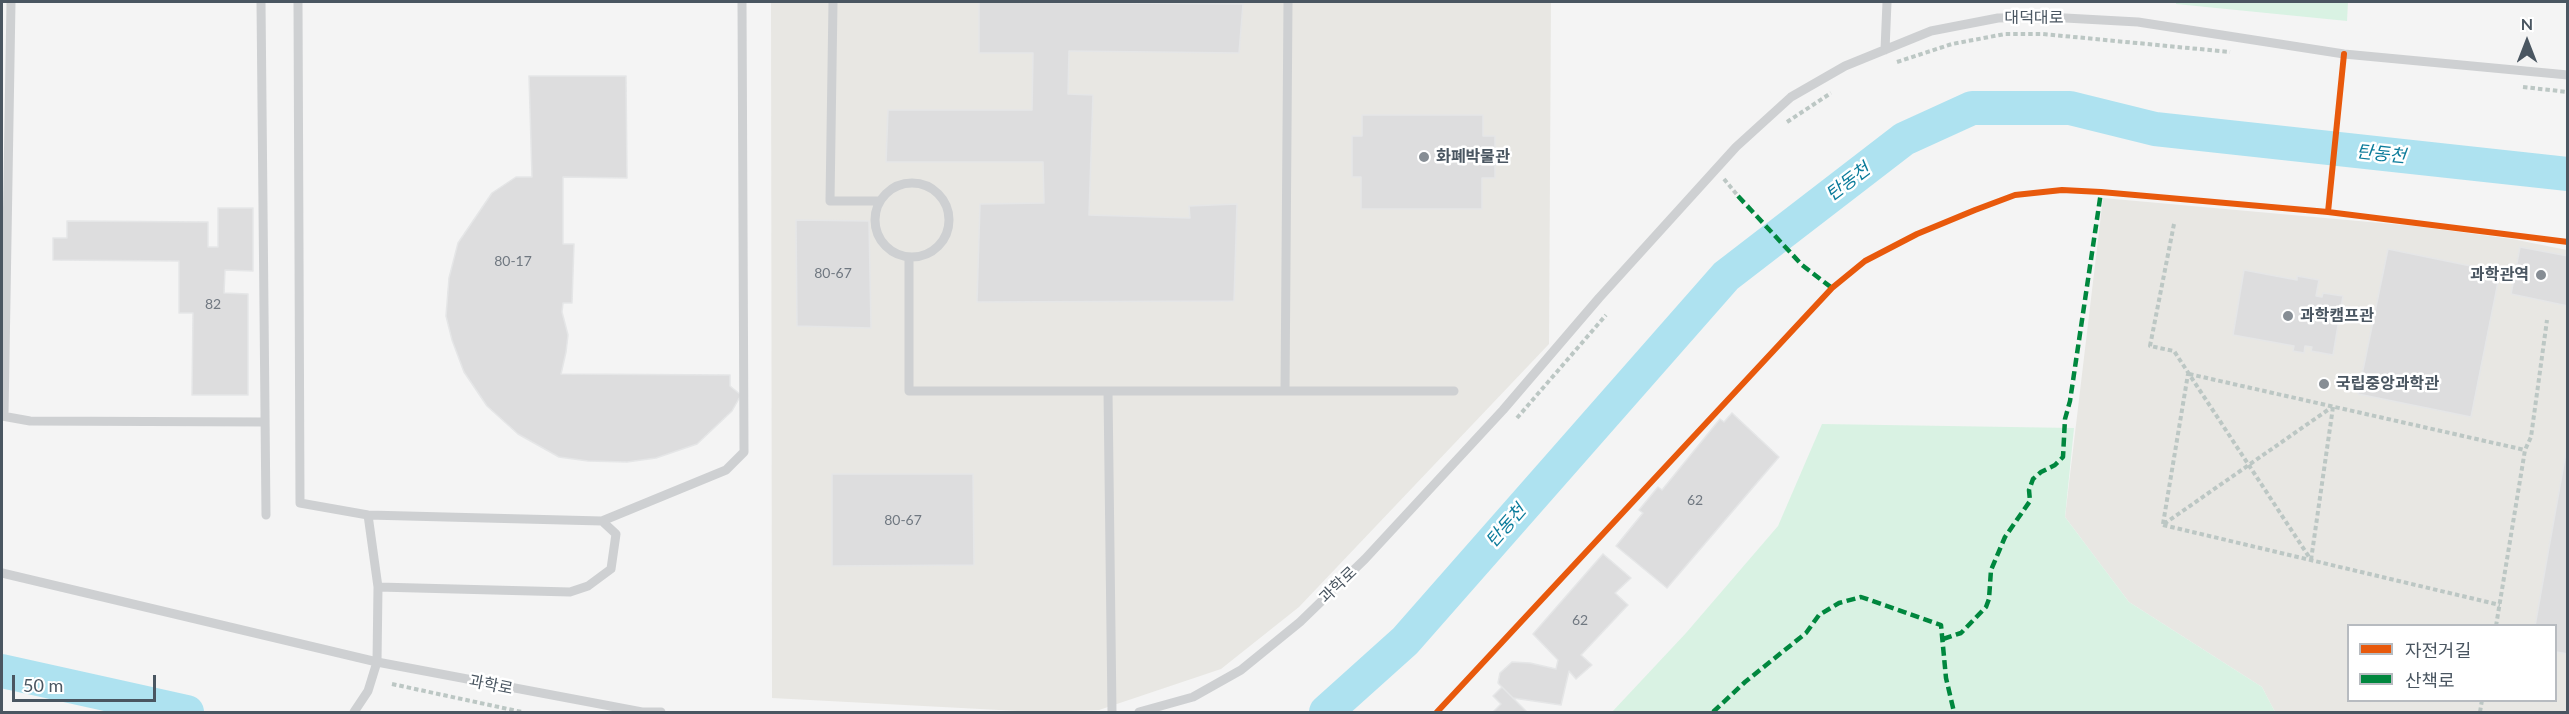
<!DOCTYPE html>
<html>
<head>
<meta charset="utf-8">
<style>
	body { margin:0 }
	#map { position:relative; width:2569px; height:714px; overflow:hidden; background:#f4f4f4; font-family:Lato,"Noto Sans KR",sans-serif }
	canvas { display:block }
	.frame { position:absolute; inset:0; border:3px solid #4a5661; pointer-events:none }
	.legend { position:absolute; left:2347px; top:624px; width:210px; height:78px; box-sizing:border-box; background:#fff; border:2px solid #b7bbc0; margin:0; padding:8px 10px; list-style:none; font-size:18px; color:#4a5661 }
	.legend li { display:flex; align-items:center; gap:12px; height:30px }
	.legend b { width:30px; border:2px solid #b7bbc0 }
	.north { position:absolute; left:2497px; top:12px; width:60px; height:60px; -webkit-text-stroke:4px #fff; paint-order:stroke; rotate:0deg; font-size:16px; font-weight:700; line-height:24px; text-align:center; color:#4a5661 }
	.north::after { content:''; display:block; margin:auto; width:21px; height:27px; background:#4a5661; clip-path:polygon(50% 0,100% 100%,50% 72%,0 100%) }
	.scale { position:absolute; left:12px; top:675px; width:144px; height:27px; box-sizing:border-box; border:3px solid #4a5661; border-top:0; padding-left:8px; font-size:18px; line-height:21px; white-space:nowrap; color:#4a5661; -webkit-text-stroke:4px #fff; paint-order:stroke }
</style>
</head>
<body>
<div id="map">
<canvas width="2569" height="714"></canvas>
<div class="frame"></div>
<ul class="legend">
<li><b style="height:8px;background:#e8590c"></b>자전거길</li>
<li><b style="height:8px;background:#00873e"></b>산책로</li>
</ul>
<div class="north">N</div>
<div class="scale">50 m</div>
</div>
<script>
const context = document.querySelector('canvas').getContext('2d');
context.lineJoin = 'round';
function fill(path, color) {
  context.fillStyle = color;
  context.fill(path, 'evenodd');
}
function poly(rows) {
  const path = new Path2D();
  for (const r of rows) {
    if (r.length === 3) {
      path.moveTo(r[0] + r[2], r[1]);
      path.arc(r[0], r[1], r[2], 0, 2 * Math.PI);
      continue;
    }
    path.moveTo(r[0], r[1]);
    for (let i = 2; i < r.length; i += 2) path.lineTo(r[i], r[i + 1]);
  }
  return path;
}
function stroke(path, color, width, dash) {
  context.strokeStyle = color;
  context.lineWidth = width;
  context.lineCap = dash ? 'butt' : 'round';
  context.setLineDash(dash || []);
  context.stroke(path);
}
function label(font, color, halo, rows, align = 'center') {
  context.font = font + ' Lato,"Noto Sans KR",sans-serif';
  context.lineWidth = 5;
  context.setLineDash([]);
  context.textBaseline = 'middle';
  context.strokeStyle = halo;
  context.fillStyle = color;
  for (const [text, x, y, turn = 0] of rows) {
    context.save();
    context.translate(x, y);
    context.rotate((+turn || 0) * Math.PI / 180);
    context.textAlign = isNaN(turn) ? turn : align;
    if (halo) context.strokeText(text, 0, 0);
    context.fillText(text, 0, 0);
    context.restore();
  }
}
const commercial = poly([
	[771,2,1551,2,1549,344,1299,607,1221,669,1099,710,1037,712,772,698],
	[2103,198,2414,226,2512,239,2567,250,2567,712,2275,712,2262,687,2129,602,2065,517],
	[2348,626,2556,626,2556,700,2348,700]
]);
const green = poly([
	[2176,2,2348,2,2347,21,2176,4],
	[1822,424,2074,428,2065,517,2129,602,2262,687,2275,712,1612,712,1686,633,1778,526]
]);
const river = poly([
	[2,671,187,712],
	[1326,712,1405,641,1726,276,1904,139,1972,108,2070,108,2155,129,2568,174]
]);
const building = poly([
	[979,2,1243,4,1239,53,1069,51,1068,94,1093,95,1089,215,1190,218,1189,206,1237,204,1234,301,977,302,980,204,1044,203,1043,162,886,162,888,110,1032,110,1033,53,979,53,979,2],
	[529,76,626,76,627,178,563,177,563,244,574,244,572,303,563,303,562,312,568,335,566,352,561,374,730,375,730,386,741,395,732,411,697,444,656,458,627,462,588,461,559,457,518,434,487,406,464,372,452,340,446,316,449,278,458,243,492,193,516,177,532,177,529,76],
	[1362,115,1483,115,1483,136,1495,136,1495,178,1482,178,1482,209,1361,209,1361,177,1352,177,1352,136,1362,136,1362,115],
	[218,208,253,208,253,271,225,270,224,293,248,294,248,395,192,395,193,313,179,313,179,261,53,260,53,238,67,238,67,221,208,222,208,247,218,247,218,208],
	[796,220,869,221,871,328,797,326,796,220],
	[2520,247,2568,256,2568,306,2511,294,2520,247],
	[2388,249,2500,272,2471,417,2358,394,2388,249],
	[2244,270,2297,280,2297,276,2319,280,2316,296,2322,297,2323,293,2343,296,2333,355,2311,351,2312,347,2305,346,2304,353,2293,351,2294,346,2233,335,2244,270],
	[1732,413,1779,457,1667,588,1616,546,1643,513,1639,510,1658,487,1662,490,1720,419,1724,422,1732,413],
	[2568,441,2568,654,2556,652,2556,626,2535,626,2568,441],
	[832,474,973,474,974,565,832,566,832,474],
	[1603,554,1631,578,1615,593,1628,605,1581,655,1592,665,1576,679,1569,671,1561,705,1513,698,1498,683,1500,673,1512,662,1530,663,1556,669,1558,660,1533,634,1603,554],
	[1502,687,1527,712,1493,712,1501,704,1493,696,1502,687]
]);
const path = poly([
	[1897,62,1952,44,2005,34,2043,34,2230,52],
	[2523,87,2568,92],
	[1787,122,1831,93],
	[1724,179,1738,196],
	[2174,224,2150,346,2174,351,2311,560],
	[2189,374,2525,450],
	[1517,418,1606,315],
	[2163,524,2188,374],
	[2164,524,2332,407],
	[2163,525,2500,605],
	[2311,560,2333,407],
	[2496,626,2525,450,2531,437,2547,320],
	[392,684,522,712],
	[2480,712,2482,700]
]);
const service = poly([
	[261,2,266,515],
	[298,2,300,503,368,515,602,521,726,470,744,452,742,2],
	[833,2,830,201,879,201],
	[1885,50,1887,2],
	[912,220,37],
	[909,257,909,391,1454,391],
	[1108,391,1112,712],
	[1285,391,1288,2],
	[4,415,11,2],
	[2,416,30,421,265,422],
	[2,573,377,662,642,712,661,712],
	[378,587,570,592,588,586,611,569,616,534,602,521],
	[354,712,368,691,377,662,378,587,368,515],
	[1139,712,1193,697,1241,670,1300,622,1365,559,1503,410,1599,298,1736,147,1791,97,1845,66,1931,31,1998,18,2047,17,2138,22,2344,54,2568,75]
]);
const quiet = poly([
	[1738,196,1802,265,1832,288],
	[1943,639,1961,633,1986,607,1989,599,1991,570,2005,537,2030,501,2029,490,2033,479,2041,472,2055,465,2063,457,2065,419,2070,401,2101,192],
	[1713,712,1745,682,1806,633,1819,615,1839,603,1861,597,1941,625,1946,678,1954,712]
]);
const cycleway = poly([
	[2328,212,2344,54],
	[1437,712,1832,288,1865,261,1917,234,1975,210,2015,195,2062,190,2101,192,2328,212,2568,242]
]);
const markers = [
	[1424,157,6,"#868d94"],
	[2541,275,6,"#868d94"],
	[2288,316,6,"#868d94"],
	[2324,384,6,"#868d94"]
];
const numberNames = [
	["80-17",513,261],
	["80-67",833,273],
	["82",213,304],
	["62",1695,500],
	["80-67",903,520],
	["62",1580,620]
];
const streetNames = [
	["대덕대로",2034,18],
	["과학로",1338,585,-44],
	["과학로",491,685,11]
];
const poiNames = [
	["화폐박물관",1436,157],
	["과학관역",2529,275,"right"],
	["과학캠프관",2300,316],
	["국립중앙과학관",2336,384]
];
const waterNames = [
	["탄동천",2381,154,6],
	["탄동천",1848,182,-37],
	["탄동천",1506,526,-49]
];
fill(commercial, '#e8e7e3');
fill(green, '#d9f2e3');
stroke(river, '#aee2f0', 34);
fill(building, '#ddddde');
stroke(building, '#e5e6e7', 1.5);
stroke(path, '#bcc7c4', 4, [4.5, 3]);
stroke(service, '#ced0d2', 9);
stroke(quiet, '#00873e', 4.5, [9, 4.5]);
stroke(cycleway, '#e8590c', 6);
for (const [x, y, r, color] of markers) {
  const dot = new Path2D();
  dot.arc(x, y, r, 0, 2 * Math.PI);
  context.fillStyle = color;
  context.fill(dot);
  stroke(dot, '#fff', 2);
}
label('14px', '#707881', null, numberNames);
label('16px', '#4a5661', '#fff', streetNames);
label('bold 16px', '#4a5661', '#fff', poiNames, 'left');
label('italic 18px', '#0c7c9b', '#fff', waterNames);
</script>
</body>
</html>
